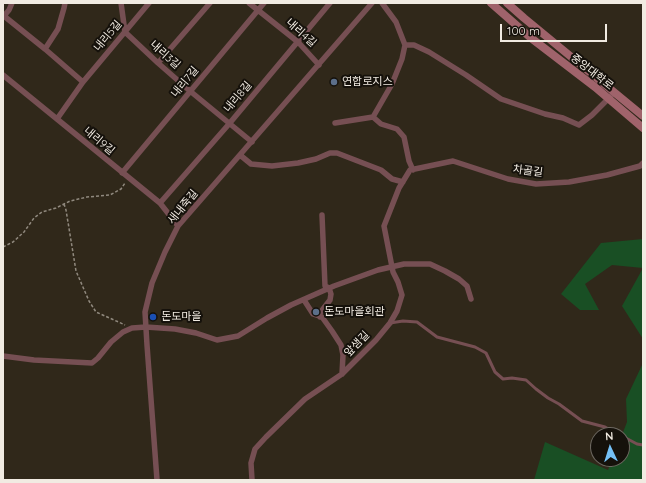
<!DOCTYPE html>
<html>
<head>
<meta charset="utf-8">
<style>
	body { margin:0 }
	#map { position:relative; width:646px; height:483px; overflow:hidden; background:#30281a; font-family:Quicksand,sans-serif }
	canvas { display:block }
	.frame { position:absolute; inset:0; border:4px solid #f1ebe2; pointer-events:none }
	.north { position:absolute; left:590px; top:427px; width:40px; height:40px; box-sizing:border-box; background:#15110b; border:1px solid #6d6861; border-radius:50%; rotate:356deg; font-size:11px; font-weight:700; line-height:16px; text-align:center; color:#f1ebe2 }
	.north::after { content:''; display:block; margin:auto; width:14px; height:18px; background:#74c0f6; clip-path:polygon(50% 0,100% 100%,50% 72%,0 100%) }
	.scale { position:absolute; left:500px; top:24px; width:107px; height:18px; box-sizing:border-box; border:2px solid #f1ebe2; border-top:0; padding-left:5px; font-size:12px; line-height:14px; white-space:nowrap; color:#f1ebe2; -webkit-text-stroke:3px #15110b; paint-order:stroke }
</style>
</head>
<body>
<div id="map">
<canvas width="646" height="483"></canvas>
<div class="frame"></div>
<div class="north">N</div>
<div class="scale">100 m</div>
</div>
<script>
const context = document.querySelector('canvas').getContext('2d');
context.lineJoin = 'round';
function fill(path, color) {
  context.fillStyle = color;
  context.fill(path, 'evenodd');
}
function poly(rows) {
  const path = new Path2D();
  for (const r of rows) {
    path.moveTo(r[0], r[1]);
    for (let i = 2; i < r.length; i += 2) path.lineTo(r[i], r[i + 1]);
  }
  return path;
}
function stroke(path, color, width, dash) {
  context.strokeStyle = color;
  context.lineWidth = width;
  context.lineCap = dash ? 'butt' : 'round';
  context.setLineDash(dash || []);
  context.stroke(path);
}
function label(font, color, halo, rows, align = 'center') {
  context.font = font + ' Quicksand,"Noto Sans KR",sans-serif';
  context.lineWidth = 4;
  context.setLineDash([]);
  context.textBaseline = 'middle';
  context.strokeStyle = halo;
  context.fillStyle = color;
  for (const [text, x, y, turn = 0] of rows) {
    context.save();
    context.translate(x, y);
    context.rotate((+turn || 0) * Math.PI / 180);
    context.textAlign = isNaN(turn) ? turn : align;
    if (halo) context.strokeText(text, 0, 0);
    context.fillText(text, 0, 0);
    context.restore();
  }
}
const green = poly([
	[643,239,643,268,612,265,585,284,599,310,580,310,561,294,601,243],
	[643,268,643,339,622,306],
	[643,363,643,480,534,480,545,442,608,470,612,459,622,459,622,435,627,422,626,399]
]);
const path = poly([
	[64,204,66,210,76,271,89,301,96,312,123,324,125,325],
	[3,247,13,242,24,232,34,218,42,212,56,208,70,201,87,197,110,195,121,189,125,183]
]);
const lane = poly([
	[390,323,403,321,417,322,437,337,475,347,486,353,495,372,503,379,512,378,526,380,536,389,548,398,559,404,582,421,605,427,619,435],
	[622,436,637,444,643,445]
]);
const street = poly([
	[65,3,64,8,58,29,45,49,83,82],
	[121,3,125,32,158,63,190,91,252,142],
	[249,3,298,42,319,65],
	[4,16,45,49],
	[3,17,9,10,12,3],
	[405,45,414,45,429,52,466,75,501,99,545,114,563,118,579,125,592,115,611,96],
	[158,63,210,3],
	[3,75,160,203,178,226],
	[373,117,381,124,397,129,404,137,409,161,413,170],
	[57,119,83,82,149,3],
	[335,123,373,117,392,84,402,59,405,45,396,22,382,3],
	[240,155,251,164,272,166,298,163,316,159,330,153,337,153,381,170,392,179,403,182],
	[122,173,264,3],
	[160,203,229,124,330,3],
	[304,300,313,314,322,317,332,331,341,345,343,355,342,374],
	[320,317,320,313,330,300,331,294,329,288,325,286,322,215],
	[3,356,34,360,92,363,98,358,111,342,123,332,132,328,146,327,175,329,196,333,217,340,238,336,267,318,291,305,334,286,378,270,404,264,430,264,445,271,459,279,467,286,471,299],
	[157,480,147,345,145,312,152,283,165,252,178,226,372,3],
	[252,480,251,463,255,449,266,437,305,399,342,374,376,340,390,323,397,311,402,295,398,282,393,272,384,226,399,188,410,170,453,161,508,179,536,184,569,182,607,175,640,166,643,163]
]);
const secondary = poly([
	[491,3,531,38,595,87,643,128],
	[507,3,524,18,643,116]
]);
const markers = [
	[334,82,4,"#5c6f8a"],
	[316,312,4,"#5c6f8a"],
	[153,317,4,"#1a4fb4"]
];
const streetNames = [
	["내리4길",301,33,42],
	["내리5길",108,36,-50],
	["내리3길",165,55,42],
	["중앙대학로",592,72,38],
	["내리7길",185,82,-50],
	["내리8길",238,97,-50],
	["내리9길",99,141,40],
	["차골길",528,171,7],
	["새내죽길",183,207,-51],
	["앞샘길",357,344,-46]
];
const poiNames = [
	["연합로지스",342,82],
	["돈도마을회관",324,312],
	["돈도마을",161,317]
];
fill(green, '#194f24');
stroke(path, '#90897e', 1.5, [3, 2]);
stroke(lane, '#764f53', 3);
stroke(street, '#764f53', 5.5);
stroke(secondary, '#a0636b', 8);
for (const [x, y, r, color] of markers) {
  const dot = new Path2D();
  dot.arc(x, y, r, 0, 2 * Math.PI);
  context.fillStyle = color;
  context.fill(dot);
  stroke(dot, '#15110b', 1.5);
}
label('11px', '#f1ebe2', '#15110b', streetNames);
label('11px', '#f1ebe2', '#15110b', poiNames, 'left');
</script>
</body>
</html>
